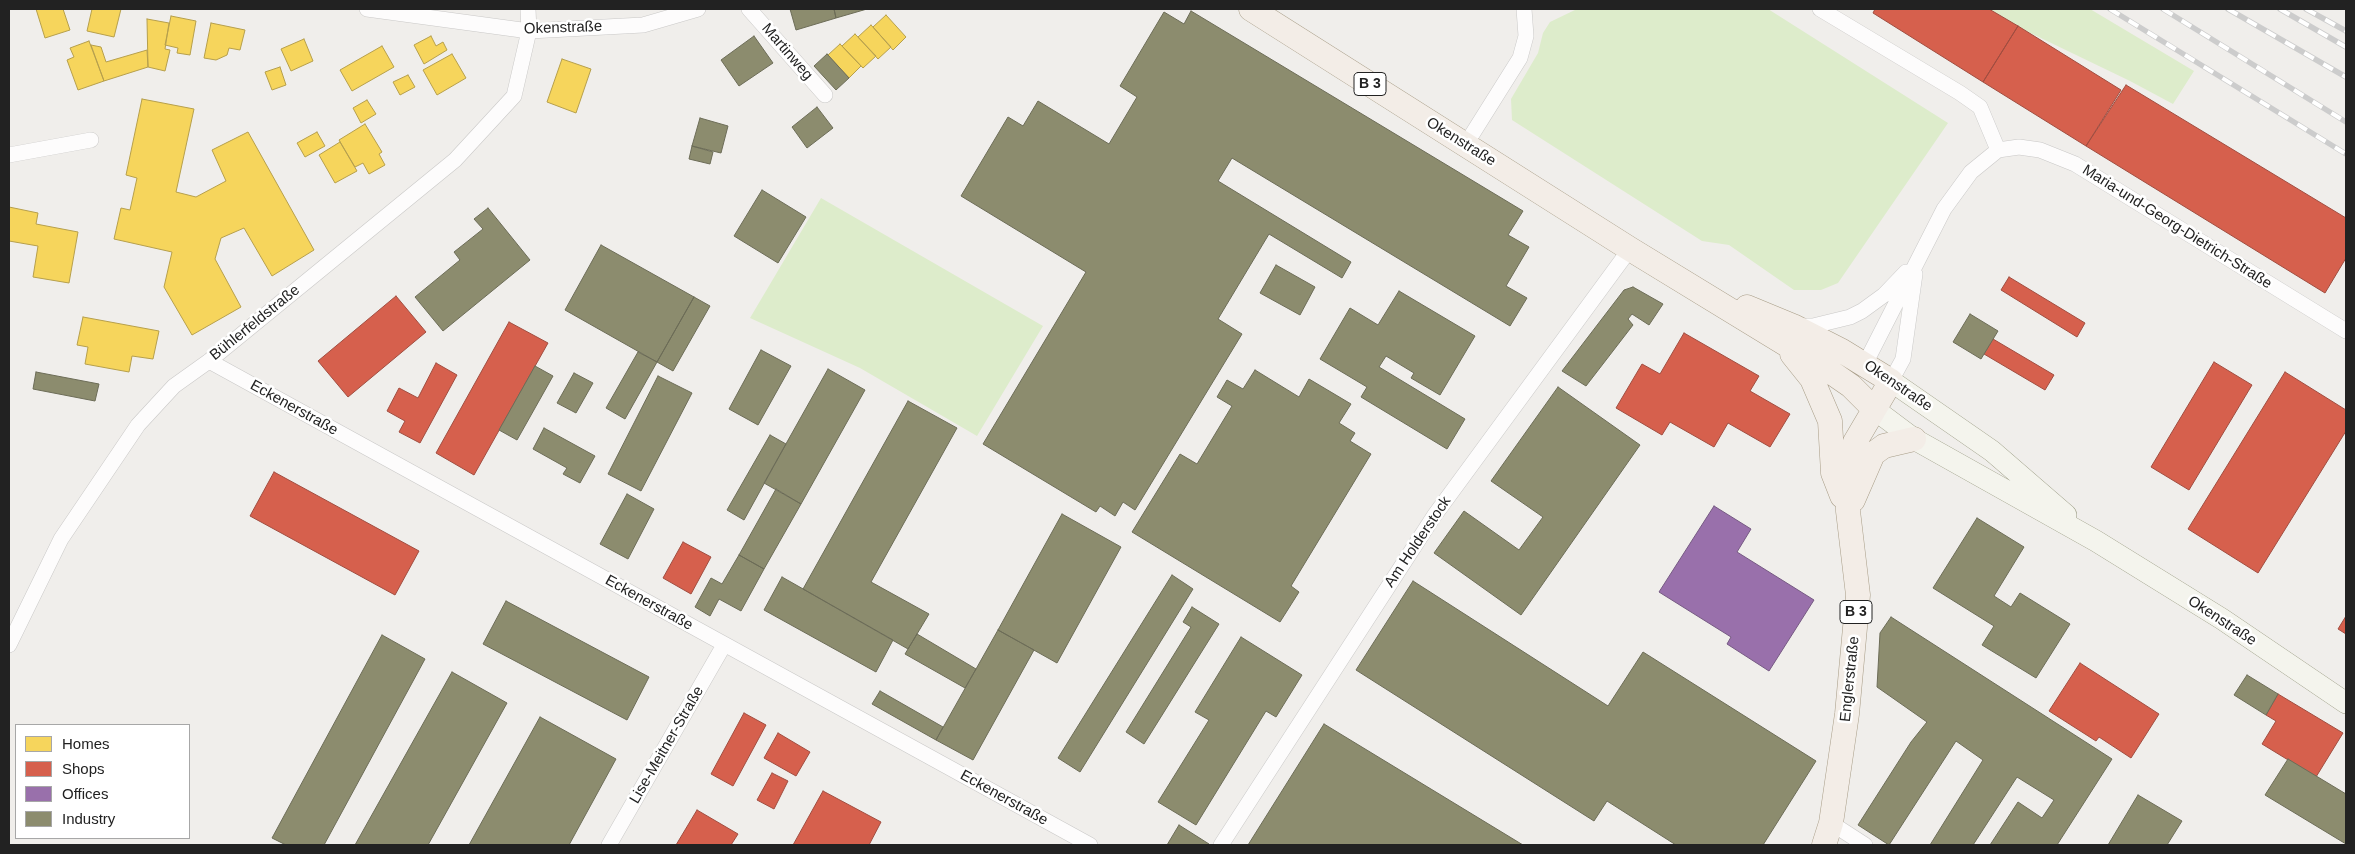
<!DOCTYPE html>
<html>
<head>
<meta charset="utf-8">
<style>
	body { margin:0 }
	#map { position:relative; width:2355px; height:854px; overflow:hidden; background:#f0eeeb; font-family:Helvetica,sans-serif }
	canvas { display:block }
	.frame { position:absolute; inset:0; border:10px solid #222; pointer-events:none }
	.legend { position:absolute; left:15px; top:724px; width:175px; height:115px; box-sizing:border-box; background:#fff; border:1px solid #a7a7a7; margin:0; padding:6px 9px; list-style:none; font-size:15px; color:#222 }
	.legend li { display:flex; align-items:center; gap:10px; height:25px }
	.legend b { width:25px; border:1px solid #a7a7a7 }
</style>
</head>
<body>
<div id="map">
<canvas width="2355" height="854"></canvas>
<div class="frame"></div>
<ul class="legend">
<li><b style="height:14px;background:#f6d55c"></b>Homes</li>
<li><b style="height:14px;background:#d6604d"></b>Shops</li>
<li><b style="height:14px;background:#9970ab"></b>Offices</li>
<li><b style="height:14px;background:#8c8c6e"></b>Industry</li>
</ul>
</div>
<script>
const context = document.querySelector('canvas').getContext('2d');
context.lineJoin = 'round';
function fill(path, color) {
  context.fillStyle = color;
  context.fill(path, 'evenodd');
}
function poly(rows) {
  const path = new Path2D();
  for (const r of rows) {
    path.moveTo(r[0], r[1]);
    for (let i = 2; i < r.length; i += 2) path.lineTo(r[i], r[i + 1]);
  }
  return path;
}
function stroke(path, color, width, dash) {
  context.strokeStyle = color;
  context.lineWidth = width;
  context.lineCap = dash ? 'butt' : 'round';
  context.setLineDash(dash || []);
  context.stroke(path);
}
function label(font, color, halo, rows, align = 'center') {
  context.font = font + ' Helvetica,sans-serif';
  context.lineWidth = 5;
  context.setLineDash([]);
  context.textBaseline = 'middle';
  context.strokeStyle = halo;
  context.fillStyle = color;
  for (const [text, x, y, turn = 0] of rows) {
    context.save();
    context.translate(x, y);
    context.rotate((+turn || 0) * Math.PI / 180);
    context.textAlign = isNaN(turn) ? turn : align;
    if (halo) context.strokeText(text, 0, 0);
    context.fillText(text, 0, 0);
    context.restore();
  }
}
const grass = poly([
	[1577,9,1768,9,1948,123,1838,283,1821,290,1794,290,1729,245,1702,241,1512,120,1511,99,1538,53,1543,33,1550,22],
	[1989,9,2090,9,2194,71,2173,104,2130,81,2018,27],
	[821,198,1043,326,977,436,860,368,750,318]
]);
const homes = poly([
	[36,9,63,9,70,30,45,38,36,9],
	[92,9,121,9,114,37,87,31,92,9],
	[886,15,906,37,893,50,873,27,886,15],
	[171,16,196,21,190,55,177,53,178,48,165,45,171,16],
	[147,19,169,23,165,49,170,50,165,71,148,67,147,19],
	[211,23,245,30,240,50,229,48,227,55,216,60,204,58,211,23],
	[871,25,891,47,878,59,858,37,871,25],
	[855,34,876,56,863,68,842,46,855,34],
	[431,36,436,46,443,42,447,50,424,64,414,45,431,36],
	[304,39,313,61,291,71,281,49,304,39],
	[89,41,104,81,78,90,67,60,74,57,70,48,89,41],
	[840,44,861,66,849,78,828,55,840,44],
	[91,45,101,47,106,62,147,50,148,67,104,81,91,45],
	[382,46,394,67,352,91,340,70,382,46],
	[452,54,466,78,437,95,423,70,452,54],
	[562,59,591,69,576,113,547,102,562,59],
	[280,67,286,85,272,90,265,72,280,67],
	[408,75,415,87,400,95,393,82,408,75],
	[142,99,194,109,176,192,196,197,226,181,212,150,248,132,314,250,272,276,244,228,221,238,215,259,241,307,192,335,164,287,172,252,114,239,121,208,130,210,137,178,126,175,142,99],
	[367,100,376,114,361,123,353,108,367,100],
	[365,124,382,152,379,154,385,165,369,174,363,163,355,167,339,140,365,124],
	[317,132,325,146,305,157,297,143,317,132],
	[340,142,357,171,335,183,319,155,340,142],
	[9,207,38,213,36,224,78,232,69,283,33,277,38,246,9,241,9,207],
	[83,317,159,331,153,359,132,356,129,372,85,364,88,347,77,345,83,317]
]);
const shops = poly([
	[1875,9,1989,9,2018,26,1983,82,1873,13,1875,9],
	[2018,26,2121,90,2086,146,1983,82,2018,26],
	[2126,85,2346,218,2346,258,2325,293,2086,146,2126,85],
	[2009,277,2085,323,2077,337,2001,290,2009,277],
	[396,296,426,332,348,397,318,361,396,296],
	[509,322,548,343,474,475,436,453,509,322],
	[1684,333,1759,376,1750,391,1790,414,1770,447,1728,423,1714,447,1670,422,1662,435,1616,408,1642,364,1660,374,1684,333],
	[1993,339,2054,375,2045,390,1984,354,1993,339],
	[2214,362,2252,385,2189,490,2151,467,2214,362],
	[436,363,457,375,420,443,399,432,405,421,387,411,399,388,418,398,436,363],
	[2285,372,2346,410,2346,431,2258,573,2188,529,2285,372],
	[274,472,419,551,395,595,250,516,274,472],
	[683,542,711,557,691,594,663,578,683,542],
	[2346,616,2346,634,2338,629,2346,616],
	[2080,663,2159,714,2131,758,2099,737,2096,741,2049,711,2080,663],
	[2278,694,2343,733,2316,777,2262,744,2276,721,2266,715,2278,694],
	[744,713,766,725,733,786,711,774,744,713],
	[778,733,810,752,796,776,764,758,778,733],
	[772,773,788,781,774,809,757,800,772,773],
	[823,791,881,822,869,845,793,845,823,791],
	[697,810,738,834,731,845,676,845,697,810]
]);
const offices = poly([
	[1714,506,1751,529,1737,552,1814,600,1769,671,1727,644,1731,637,1659,592,1714,506]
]);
const industry = poly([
	[790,9,834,9,836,18,796,30,790,9],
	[834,9,867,9,836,18,834,9],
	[1191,11,1523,211,1508,235,1529,247,1506,286,1527,298,1510,326,1232,158,1218,181,1351,262,1342,278,1269,234,1218,319,1242,334,1135,510,1123,502,1115,516,1100,506,1096,512,983,444,1086,272,961,196,1008,117,1023,126,1038,101,1109,144,1137,97,1120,86,1164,12,1184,24,1191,11],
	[754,36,773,63,739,86,721,60,754,36],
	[827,54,849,78,836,90,814,66,827,54],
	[817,107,833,128,807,148,792,127,817,107],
	[700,118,728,126,721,153,692,146,700,118],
	[692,146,713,152,710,164,689,159,692,146],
	[762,190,806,217,778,263,734,236,762,190],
	[488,208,530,260,443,331,415,297,460,260,454,252,483,229,474,219,488,208],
	[601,245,694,297,657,362,565,310,601,245],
	[1276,265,1315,287,1300,315,1260,293,1276,265],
	[1633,287,1663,304,1649,325,1632,314,1628,319,1633,325,1586,386,1562,371,1624,290,1633,287],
	[1399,291,1475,336,1440,395,1411,378,1414,373,1386,356,1379,367,1465,419,1447,449,1361,397,1367,387,1320,359,1350,308,1378,325,1399,291],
	[694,297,710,306,673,371,657,362,694,297],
	[1970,314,1998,331,1981,359,1953,342,1970,314],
	[761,350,791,366,758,425,729,409,761,350],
	[638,352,657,362,625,419,606,408,638,352],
	[535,366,553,376,517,440,499,430,535,366],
	[828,369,865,390,801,504,764,483,828,369],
	[1255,370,1299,397,1309,379,1351,404,1339,423,1355,433,1350,441,1371,454,1291,586,1299,592,1280,622,1132,532,1180,454,1197,464,1232,406,1217,397,1227,380,1243,389,1255,370],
	[36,372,99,384,95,401,33,389,36,372],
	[574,373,593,383,576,413,557,403,574,373],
	[658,376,692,393,641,491,608,474,658,376],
	[1558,387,1640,445,1521,615,1434,553,1464,511,1519,550,1543,517,1491,481,1558,387],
	[908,401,957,428,871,582,929,614,908,649,803,589,908,401],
	[544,428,595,456,580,483,563,474,567,468,533,449,544,428],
	[770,435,786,444,744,520,727,510,770,435],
	[776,489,801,504,764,569,739,555,776,489],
	[627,494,654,509,628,559,600,544,627,494],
	[1062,514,1121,547,1057,663,998,630,1062,514],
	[1977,518,2024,547,1994,596,2011,607,2020,593,2070,624,2036,678,1982,645,1994,626,1933,588,1977,518],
	[739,555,764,569,741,611,719,599,710,616,695,607,711,578,722,584,739,555],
	[1172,575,1193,589,1080,772,1058,758,1172,575],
	[782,577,893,640,876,672,764,610,782,577],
	[1413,581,1608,706,1643,652,1816,761,1763,845,1676,845,1607,801,1594,821,1356,670,1413,581],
	[506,601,649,677,627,720,483,644,506,601],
	[1192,607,1219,624,1144,744,1126,732,1191,627,1183,622,1192,607],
	[1891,617,2112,759,2057,845,1990,845,2018,802,2042,818,2054,800,2017,777,1973,845,1930,845,1983,760,1956,741,1889,845,1858,825,1911,742,1927,722,1877,687,1880,633,1891,617],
	[998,630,1034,650,973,760,936,740,998,630],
	[917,634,976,669,965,688,905,654,917,634],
	[382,635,425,659,324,845,286,845,272,838,382,635],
	[1241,637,1302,675,1276,717,1266,711,1196,825,1158,802,1209,720,1195,712,1241,637],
	[452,672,507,703,428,845,355,845,452,672],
	[2247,675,2278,694,2266,715,2234,695,2247,675],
	[880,691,943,727,936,740,872,704,880,691],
	[540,717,616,759,569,845,469,845,540,717],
	[1324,724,1523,845,1248,845,1324,724],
	[2288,759,2346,794,2346,844,2265,795,2288,759],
	[2138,795,2182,821,2167,845,2108,845,2138,795],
	[1179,825,1209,844,1209,845,1167,845,1179,825]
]);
const minor = poly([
	[367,9,529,31,643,25,698,9],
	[749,9,825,95],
	[1820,9,1960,93,1980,107,1998,150],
	[1466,144,1520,58,1526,36,1524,9],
	[9,155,91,140],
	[1797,326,1813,326,1850,317,1862,311,1884,295,1906,272],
	[209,361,1090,845],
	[1865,364,1944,209,1971,172,1998,150,2019,147,2040,150,2075,164,2346,331],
	[1891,381,1903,359,1915,274],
	[9,645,61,539,138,425,174,386,209,361,455,160,514,96,529,31,528,9],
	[1831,823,1865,845],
	[609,845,724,645],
	[1221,845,1434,516,1630,249]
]);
const secondary = poly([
	[1891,381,1992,451,2066,515],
	[1874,409,1914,439,2096,541,2222,619,2346,703]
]);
const primary = poly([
	[1251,9,1630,249,1825,368,1851,386,1874,409],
	[1747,307,1793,326,1842,351,1891,381,1855,442,1847,475,1848,511,1858,595,1847,714,1831,823,1824,845],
	[1792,354,1812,379,1830,421,1833,473,1842,496],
	[1853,500,1873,454,1884,446,1914,439]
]);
const rail = poly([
	[2110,9,2346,154],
	[2163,9,2346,122],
	[2228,9,2346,77],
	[2280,9,2346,47],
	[2306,9,2346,31]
]);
const shields = [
	[1370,84,32],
	[1856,612,32]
];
const shieldNames = [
	["B 3",1370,84],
	["B 3",1856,612]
];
const streetNames = [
	["Okenstraße",563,28,-2],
	["Martinweg",787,52,49],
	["Okenstraße",1461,142,32],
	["Maria-und-Georg-Dietrich-Straße",2177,227,32],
	["Bühlerfeldstraße",255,323,-39],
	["Okenstraße",1898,386,34],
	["Eckenerstraße",294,408,29],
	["Am Holderstock",1418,542,-56],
	["Eckenerstraße",649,603,29],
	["Okenstraße",2222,621,33],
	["Englerstraße",1850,679,-84],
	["Lise-Meitner-Straße",667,745,-60],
	["Eckenerstraße",1004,798,29]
];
fill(grass, '#ddeccb');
fill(homes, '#f6d55c');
stroke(homes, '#b69f4b', 1);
fill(shops, '#d6604d');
stroke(shops, '#a04d40', 1);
fill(offices, '#9970ab');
stroke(offices, '#755982', 1);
fill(industry, '#8c8c6e');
stroke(industry, '#6c6c57', 1);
stroke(minor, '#c9c8c7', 16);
stroke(secondary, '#999a82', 22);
stroke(primary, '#a79c86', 25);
stroke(minor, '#fdfcfc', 15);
stroke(secondary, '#f4f4ed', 21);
stroke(primary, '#f3ede7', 24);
stroke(rail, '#ccc', 5.5);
stroke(rail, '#fff', 4, [11]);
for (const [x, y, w] of shields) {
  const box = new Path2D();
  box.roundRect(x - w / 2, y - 11.5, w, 23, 4);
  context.fillStyle = '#fff';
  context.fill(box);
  stroke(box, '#222', 1);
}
label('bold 14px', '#222', null, shieldNames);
label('15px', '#222', '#fff', streetNames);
</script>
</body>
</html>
